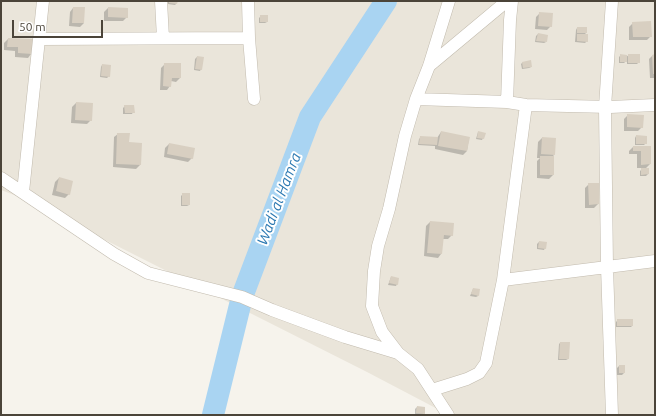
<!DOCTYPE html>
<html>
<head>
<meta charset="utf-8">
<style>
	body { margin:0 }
	#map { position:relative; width:656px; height:416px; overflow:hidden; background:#f6f3ec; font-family:Ubuntu,sans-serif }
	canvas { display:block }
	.frame { position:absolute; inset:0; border:2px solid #4b4439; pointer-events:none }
	.scale { position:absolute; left:12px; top:20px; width:91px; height:18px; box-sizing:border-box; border:2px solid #4b4439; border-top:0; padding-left:5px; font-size:12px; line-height:14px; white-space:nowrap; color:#4b4439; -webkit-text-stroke:3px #fff; paint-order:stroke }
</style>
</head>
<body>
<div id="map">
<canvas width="656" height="416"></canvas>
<div class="frame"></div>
<div class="scale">50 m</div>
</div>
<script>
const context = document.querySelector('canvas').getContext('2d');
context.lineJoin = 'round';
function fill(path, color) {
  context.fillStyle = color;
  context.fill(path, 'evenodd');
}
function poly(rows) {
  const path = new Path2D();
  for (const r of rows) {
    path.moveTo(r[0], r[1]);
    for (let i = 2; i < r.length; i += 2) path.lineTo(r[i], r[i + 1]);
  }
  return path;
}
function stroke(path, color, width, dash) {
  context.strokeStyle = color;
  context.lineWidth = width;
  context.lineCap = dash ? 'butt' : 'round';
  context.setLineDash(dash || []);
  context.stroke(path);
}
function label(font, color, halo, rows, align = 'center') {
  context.font = font + ' Ubuntu,sans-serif';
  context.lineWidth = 4;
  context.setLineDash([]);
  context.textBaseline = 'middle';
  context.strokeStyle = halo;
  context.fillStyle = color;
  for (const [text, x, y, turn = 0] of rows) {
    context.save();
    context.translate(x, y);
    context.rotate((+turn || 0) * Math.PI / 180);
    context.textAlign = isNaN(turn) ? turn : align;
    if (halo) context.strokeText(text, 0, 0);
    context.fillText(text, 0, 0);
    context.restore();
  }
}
const residential = poly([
	[1,1,655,1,655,415,449,415,367,372,22,198,1,190]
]);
const shadow = poly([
	[168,1,177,1,177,3,175,5,168,4],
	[73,8,84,23,80,27,69,26,70,12],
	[108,8,127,17,123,21,104,21,104,12],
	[540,13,551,26,547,30,535,29,536,17],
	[261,16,267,22,265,23,259,23,259,18],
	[633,23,651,36,647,40,629,40,629,27],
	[577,28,586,33,584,35,587,41,585,43,575,42,576,30],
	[538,34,546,42,544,43,535,42,536,36],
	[8,39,31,54,28,58,15,57,15,51,4,50,4,43],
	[621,55,626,57,629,55,639,62,637,64,627,64,627,60,624,63,619,63,619,57],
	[653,55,655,55,655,78,650,78,649,59],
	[197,57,201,69,200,71,194,70,195,59],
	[523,62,531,67,529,68,522,69,521,64],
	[165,64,180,78,176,82,171,81,170,86,167,90,160,90,161,68],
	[102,65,109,76,107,78,100,77,101,67],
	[76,103,91,120,87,124,71,123,72,107],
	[125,106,133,112,132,114,123,114,123,108],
	[628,115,642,127,638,131,624,131,624,119],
	[441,132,469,138,467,151,463,155,435,149,435,146,418,145,419,139,421,137,437,138],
	[478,132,483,138,482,140,476,139],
	[118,134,128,143,140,165,136,169,113,167,114,137],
	[636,136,646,143,644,145,635,145,635,138],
	[542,138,554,155,552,157,553,175,549,179,537,178,537,161,540,158,537,158,538,142],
	[169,144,192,158,188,162,164,157,165,148],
	[633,147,650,147,650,164,645,169,648,174,646,176,640,176,640,171,643,168,637,168,637,154,629,154,629,151],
	[59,178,69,194,65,198,52,195,55,182],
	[589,184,598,204,594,208,585,208,585,188],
	[183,194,189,205,187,206,181,206,181,196],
	[430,222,452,235,448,239,443,239,441,254,438,258,424,256,426,226],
	[539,242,545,248,544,250,537,249,537,244],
	[391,277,397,284,396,286,388,285],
	[473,289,478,296,476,297,470,296],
	[618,320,632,326,631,327,616,327,616,322],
	[560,343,568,359,566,360,558,360,559,344],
	[619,366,624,366,624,373,622,375,617,375,617,368],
	[417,407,424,413,422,415,415,414,415,409]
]);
const river = poly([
	[213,415,242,297,310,117,386,1]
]);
const building = poly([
	[169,1,178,1,177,4,169,3],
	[73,7,85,7,84,23,72,23],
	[108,7,128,8,128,18,108,17],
	[539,12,553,13,552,27,538,26],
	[260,15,268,15,268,22,260,22],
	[651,21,652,37,633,37,632,22],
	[577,27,587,27,587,33,577,33],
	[538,33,548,35,547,42,536,41],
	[577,34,588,34,588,42,577,41],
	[8,38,33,39,32,54,18,53,18,47,7,47],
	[620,54,627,55,627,62,620,62],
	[628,54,640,54,640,63,628,63],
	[655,54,655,74,653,74,652,55],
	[197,56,204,57,202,70,195,69],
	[531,60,532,67,523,68,522,62],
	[164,63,181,63,181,78,172,78,171,87,163,86],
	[102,64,111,65,110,77,101,76],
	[76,102,93,103,92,121,75,120],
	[124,105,134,105,135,113,125,113],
	[627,114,644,115,643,128,627,127],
	[441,131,470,137,467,151,438,146],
	[478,131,486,133,484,139,477,138],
	[117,133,130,133,129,142,142,143,141,165,116,164],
	[636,135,647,136,647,144,636,144],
	[420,136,438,137,437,145,419,144],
	[542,137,556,138,555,155,541,154],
	[169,143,195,148,193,159,167,154],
	[633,146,651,146,651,164,641,165,641,151,633,151],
	[540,156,554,156,554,175,540,175],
	[641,168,649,168,649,174,641,175],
	[59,177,73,181,70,195,56,191],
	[588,183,599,183,599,204,589,205],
	[182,193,190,193,190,205,182,205],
	[430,221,454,223,453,236,444,235,442,254,427,253],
	[539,241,547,242,546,249,538,248],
	[391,276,399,278,398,285,389,283],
	[473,288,480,289,479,296,471,294],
	[617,319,633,319,633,326,617,326],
	[560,342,570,342,569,359,559,359],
	[619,365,625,365,625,373,619,373],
	[417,406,425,407,425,414,416,413]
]);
const minor = poly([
	[161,1,163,38],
	[248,1,249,38,254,99],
	[612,1,605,107,607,267,612,415],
	[39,39,249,38],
	[429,66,507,1],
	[416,99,507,102,526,105,610,107,655,105],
	[507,102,510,20,512,1],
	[1,178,114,254,148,273,242,297,272,310,345,337,398,353,418,369,448,415],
	[23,192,43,1],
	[503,280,526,105],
	[398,353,382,332,372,306,374,271,378,246,389,209,405,136,416,99,429,66,449,1],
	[432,390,467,379,479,373,486,363,503,280,655,261]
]);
const waterNames = [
	["Wadi al Hamra",279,199,-69]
];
fill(residential, '#eae5da');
fill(shadow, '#0003');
stroke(river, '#a9d4f2', 22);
fill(building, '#d8cfc1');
stroke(minor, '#c2bbae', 13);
stroke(minor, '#fff', 12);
label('italic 15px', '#2e7ab2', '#fff', waterNames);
</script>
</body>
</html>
